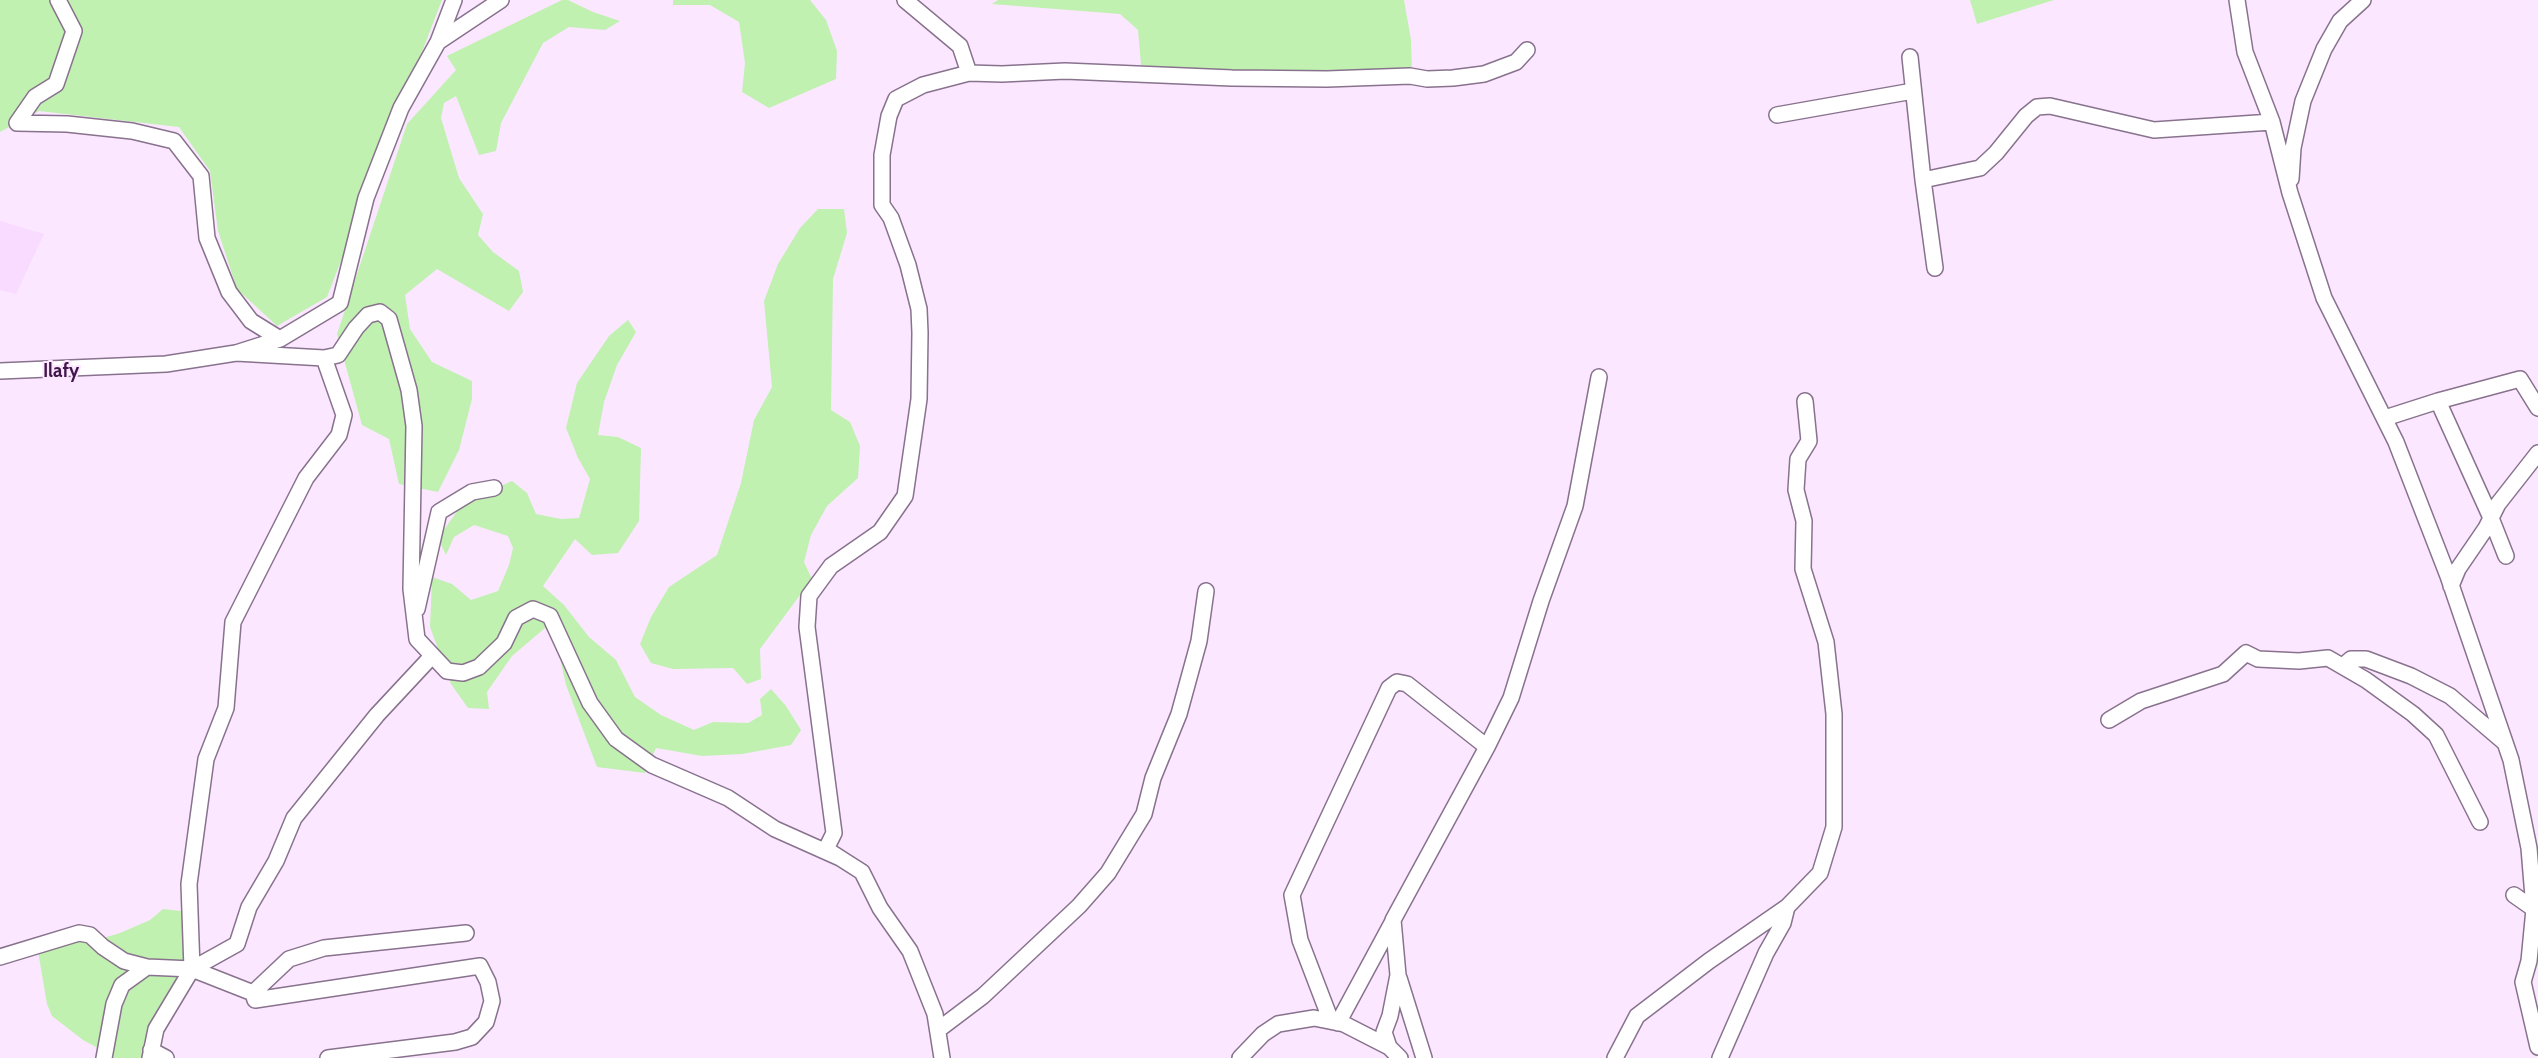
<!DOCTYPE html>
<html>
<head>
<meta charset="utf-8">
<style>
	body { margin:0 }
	canvas { display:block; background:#fbe7ff }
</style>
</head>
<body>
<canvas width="2538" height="1058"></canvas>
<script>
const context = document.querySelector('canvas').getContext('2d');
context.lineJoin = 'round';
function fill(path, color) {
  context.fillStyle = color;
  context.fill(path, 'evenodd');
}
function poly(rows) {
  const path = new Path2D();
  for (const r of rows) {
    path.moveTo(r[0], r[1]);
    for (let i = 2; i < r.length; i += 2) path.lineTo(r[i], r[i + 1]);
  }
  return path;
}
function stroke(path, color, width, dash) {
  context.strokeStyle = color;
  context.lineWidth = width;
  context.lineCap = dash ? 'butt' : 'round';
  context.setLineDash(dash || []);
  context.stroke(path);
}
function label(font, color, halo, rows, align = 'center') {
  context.font = font + ' Cabin,sans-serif';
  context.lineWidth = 4;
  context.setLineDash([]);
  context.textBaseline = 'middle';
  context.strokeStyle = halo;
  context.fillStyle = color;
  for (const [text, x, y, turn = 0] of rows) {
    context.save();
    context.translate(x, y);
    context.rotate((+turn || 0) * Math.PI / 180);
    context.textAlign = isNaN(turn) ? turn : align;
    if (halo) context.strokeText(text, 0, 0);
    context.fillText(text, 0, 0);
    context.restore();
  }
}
const built = poly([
	[0,221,44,234,16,294,0,290]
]);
const green = poly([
	[0,0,442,0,327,297,277,326,237,289,218,231,210,171,179,127,39,111,0,132],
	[562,0,568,0,593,12,620,21,605,30,569,27,543,43,501,123,496,151,479,155,456,96,444,103,441,118,459,178,483,214,478,235,493,252,519,271,523,292,509,311,437,269,405,295,410,329,432,362,472,381,472,399,459,450,438,492,399,484,389,439,362,425,337,334,407,124,456,70,447,56],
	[673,0,810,0,826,20,837,51,836,79,769,108,742,92,745,63,739,22,710,5,673,5],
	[998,0,1404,0,1411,40,1412,73,1226,74,1141,65,1138,30,1120,14,992,4],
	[1970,0,2054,0,1977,24],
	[818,209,844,209,847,233,833,279,831,410,850,422,860,446,858,478,827,506,811,535,804,562,812,579,760,649,761,679,747,684,733,668,673,669,651,663,640,644,651,617,669,587,717,555,741,483,754,420,772,387,764,301,778,264,800,228],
	[628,320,636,332,617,365,604,402,598,435,618,437,641,448,639,521,618,553,592,555,575,539,543,586,564,605,589,637,616,660,635,697,661,715,694,730,713,722,748,723,762,715,760,699,771,689,786,706,801,730,791,745,742,754,702,756,656,748,645,773,597,767,566,685,558,649,545,628,512,656,487,692,489,709,468,708,451,684,430,627,432,577,452,584,471,600,498,591,509,565,513,548,508,536,474,525,454,537,446,555,438,538,463,503,512,481,527,493,536,514,561,519,579,518,590,479,578,458,566,428,577,383,609,336],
	[163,909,181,911,185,949,181,974,144,1058,109,1058,98,1048,83,1040,52,1016,47,1004,38,951,79,937,90,942,120,933,150,920]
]);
const minor = poly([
	[58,0,74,31,56,84,35,97,17,123,67,124,132,131,174,141,201,176,207,238,229,292,251,321,280,339],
	[905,0,960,46,969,73],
	[2237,0,2245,52,2272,122,2290,193,2324,298,2396,442,2448,576,2511,760,2529,848,2534,909,2529,961,2523,982,2538,1047],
	[438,42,501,0],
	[1910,57,1923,180],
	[1777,115,1913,91],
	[2291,179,2293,148,2303,101,2324,49,2340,21,2363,0],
	[1935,268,1923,180,1980,168,1996,153,2026,116,2037,107,2050,106,2154,130,2272,122],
	[236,353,324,358,338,355,356,328,368,315,380,312,389,319,409,390,414,426,411,589,417,639,447,671,463,673,479,667,504,643,516,618,533,609,550,616,590,703,616,739,652,765,728,798,775,829,840,858,862,872,880,908,910,951,935,1014,942,1058],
	[0,371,166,364,236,353,280,339,340,303,366,198,401,108,438,42,454,0],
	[2438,401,2491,518,2506,556],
	[2385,418,2438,401,2520,379,2538,408],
	[2451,586,2458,569,2486,528,2498,504,2538,453],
	[417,609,439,512,472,492,494,488],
	[2343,666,2351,659,2366,659,2411,676,2450,696,2504,742],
	[2109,720,2141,701,2223,674,2246,653,2258,659,2299,661,2328,658,2366,680,2413,714,2436,735,2480,822],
	[840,858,826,849,834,833,807,627,809,596,831,566,880,532,905,496,919,399,920,333,919,309,908,265,891,218,882,205,882,155,889,116,896,99,923,85,969,73,1002,74,1065,71,1232,78,1327,79,1410,76,1427,79,1453,78,1484,74,1516,62,1527,50],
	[2514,895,2534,909],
	[0,957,79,933,90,935,103,947,124,961,147,967,192,969,253,993],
	[192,969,189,884,206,759,226,708,233,622,306,478,339,435,344,415,324,358],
	[1399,978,1424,1058],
	[1331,1021,1300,940,1292,895,1389,688,1397,682,1407,684,1487,747],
	[1338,1023,1393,921],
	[938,1030,983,996,1079,906,1108,873,1144,814,1153,778,1179,714,1199,641,1206,591],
	[1389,1047,1384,1032,1390,1016,1398,975,1393,920,1487,747,1511,698,1541,601,1575,506,1599,377],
	[151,1050,166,1058],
	[104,1058,114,1004,122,985,147,967],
	[150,1058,156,1029,192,969,237,944,249,907,276,861,294,818,377,715,432,656],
	[328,1058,455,1042,472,1037,486,1022,492,1001,488,982,480,966,255,1000,253,993,289,959,324,948,466,933],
	[1240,1058,1263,1034,1278,1024,1314,1018,1344,1024,1389,1047,1400,1058],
	[1615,1058,1637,1016,1709,961,1787,907],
	[1720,1058,1766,953,1783,923,1787,907,1820,873,1834,827,1834,714,1826,642,1803,569,1804,521,1796,490,1798,459,1809,441,1805,401]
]);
const districtNames = [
	["Ilafy",61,371]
];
fill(built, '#f8dbff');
fill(green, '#c0f1b0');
stroke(minor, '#88728d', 18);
stroke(minor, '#fff', 15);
label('bold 19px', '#41174b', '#fbe7ff', districtNames);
</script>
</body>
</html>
